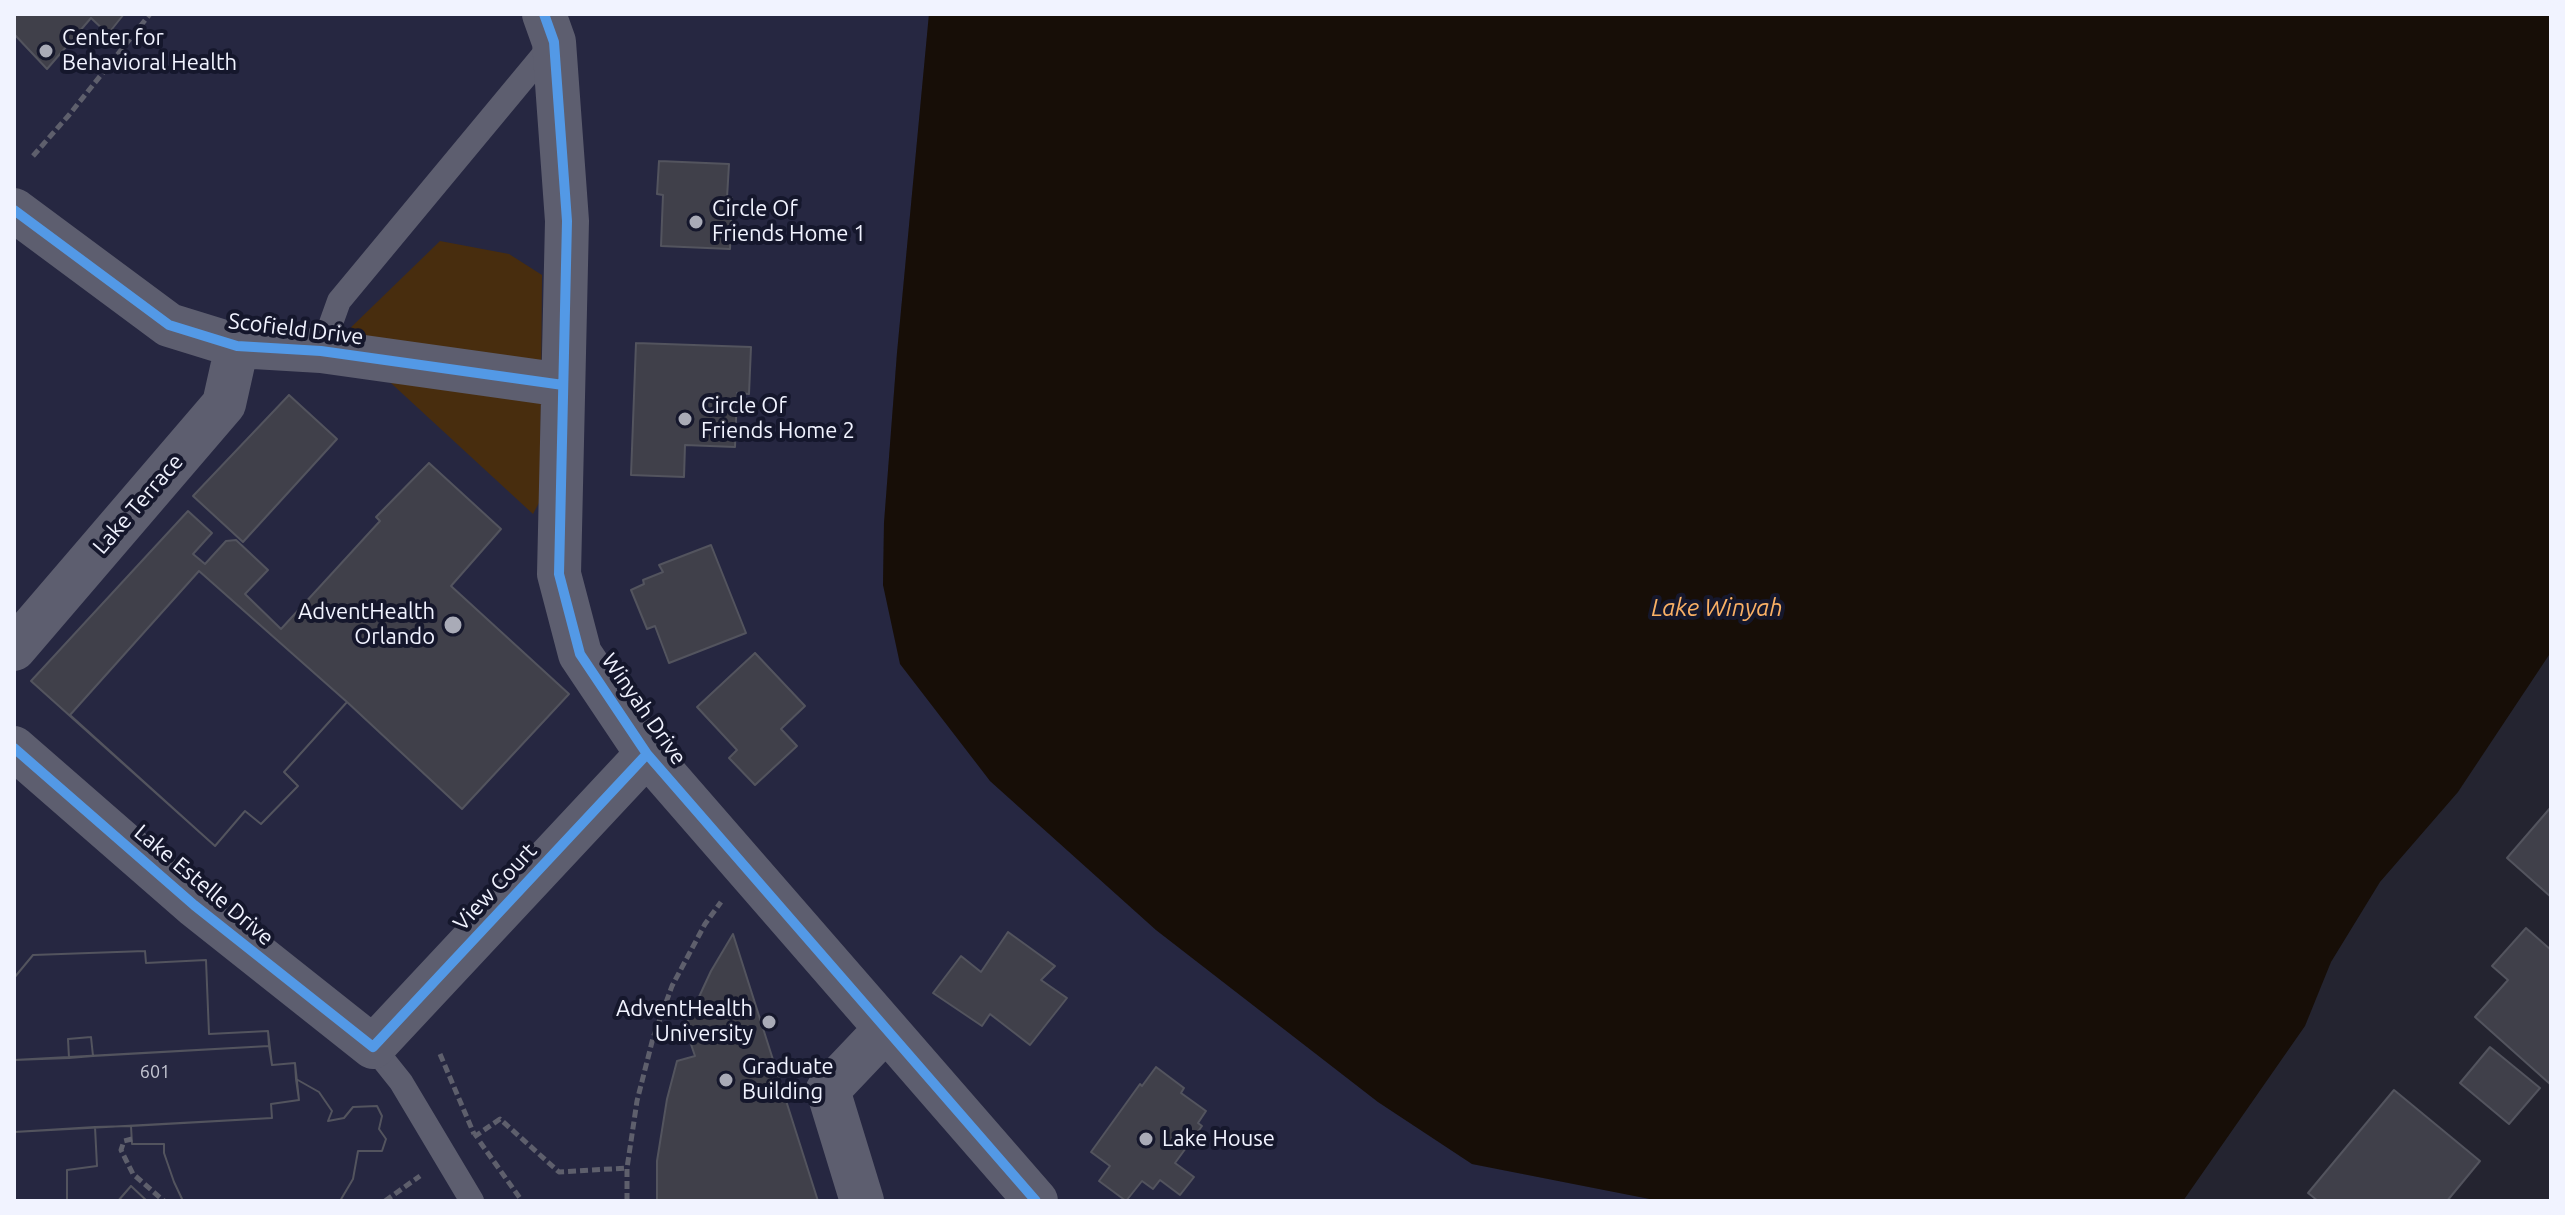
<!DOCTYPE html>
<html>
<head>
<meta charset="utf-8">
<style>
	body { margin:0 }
	#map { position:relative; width:2565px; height:1215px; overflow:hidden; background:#242430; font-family:Ubuntu,sans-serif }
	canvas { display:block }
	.frame { position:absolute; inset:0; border:16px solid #f1f3ff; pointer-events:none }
</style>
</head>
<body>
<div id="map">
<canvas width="2565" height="1215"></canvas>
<div class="frame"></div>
</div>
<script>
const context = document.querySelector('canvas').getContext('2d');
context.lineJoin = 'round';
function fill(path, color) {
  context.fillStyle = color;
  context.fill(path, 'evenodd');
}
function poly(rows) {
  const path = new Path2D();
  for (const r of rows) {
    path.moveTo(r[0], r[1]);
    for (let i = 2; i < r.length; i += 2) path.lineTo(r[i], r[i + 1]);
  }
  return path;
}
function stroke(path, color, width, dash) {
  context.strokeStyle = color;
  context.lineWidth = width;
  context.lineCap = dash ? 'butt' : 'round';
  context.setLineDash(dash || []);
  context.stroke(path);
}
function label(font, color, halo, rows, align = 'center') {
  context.font = font + ' Ubuntu,sans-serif';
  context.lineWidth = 8;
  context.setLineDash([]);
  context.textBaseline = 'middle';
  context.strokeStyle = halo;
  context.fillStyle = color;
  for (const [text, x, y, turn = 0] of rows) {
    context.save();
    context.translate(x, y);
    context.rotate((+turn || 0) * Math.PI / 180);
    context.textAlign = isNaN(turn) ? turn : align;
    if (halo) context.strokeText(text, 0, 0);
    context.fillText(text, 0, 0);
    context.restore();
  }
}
const built = poly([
	[14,14,929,14,897,353,884,523,883,585,990,781,1156,930,1378,1102,1472,1164,1660,1201,14,1201]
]);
const green = poly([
	[440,241,509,254,542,275,540,501,533,514,341,337]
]);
const water = poly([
	[929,14,2551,14,2551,652,2458,792,2380,882,2331,962,2305,1026,2183,1201,1660,1201,1472,1164,1378,1102,1156,930,990,781,900,664,883,585,884,523,897,353]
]);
const building = poly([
	[14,14,124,14,108,34,91,18,47,69,14,34,14,14],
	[659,161,729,164,727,198,732,198,730,249,661,246,663,195,657,194,659,161],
	[636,343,751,347,749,394,737,393,735,447,685,445,684,477,631,475,636,343],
	[289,395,337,439,243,542,193,496,289,395],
	[429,463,501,529,451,586,569,694,462,809,347,702,284,772,298,786,261,824,245,811,215,846,31,681,188,511,212,533,193,554,205,564,226,541,236,540,268,570,245,594,281,629,380,521,376,517,429,463],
	[711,545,746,633,669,663,655,626,647,629,631,590,644,584,643,580,663,572,659,565,711,545],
	[199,571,347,702,284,772,298,786,261,824,245,811,215,846,70,715,199,571],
	[755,653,805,706,781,729,797,746,755,785,729,758,737,750,697,707,755,653],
	[2551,807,2551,897,2507,858,2551,807],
	[2526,928,2551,950,2550,1084,2475,1017,2508,980,2492,966,2526,928],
	[1008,932,1055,966,1041,980,1067,998,1030,1045,990,1014,982,1026,933,993,961,956,981,972,1008,932],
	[733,934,818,1201,657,1201,657,1161,667,1099,677,1061,695,1056,685,1027,711,971,733,934],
	[145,951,146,963,206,960,209,1034,268,1031,272,1065,295,1063,296,1079,319,1092,332,1111,328,1121,344,1118,353,1107,377,1106,382,1116,379,1129,386,1139,382,1151,358,1151,353,1179,340,1201,183,1201,174,1182,164,1153,164,1144,132,1144,131,1126,95,1127,97,1166,67,1170,67,1201,14,1201,14,978,33,955,145,951],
	[145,951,146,963,206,960,209,1034,268,1031,269,1046,93,1056,91,1037,68,1039,69,1058,14,1060,14,978,33,955,145,951],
	[91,1037,93,1056,69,1058,68,1039,91,1037],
	[269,1046,272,1065,295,1063,299,1100,271,1104,272,1118,14,1132,14,1060,269,1046],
	[2490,1047,2540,1088,2509,1124,2460,1083,2490,1047],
	[1156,1067,1184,1088,1181,1093,1206,1111,1198,1123,1202,1126,1175,1163,1194,1177,1180,1195,1160,1180,1153,1189,1142,1181,1126,1201,1099,1181,1110,1166,1091,1152,1140,1084,1142,1086,1156,1067],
	[296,1079,319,1092,332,1111,328,1121,344,1118,353,1107,377,1106,382,1116,379,1129,386,1139,382,1151,358,1151,353,1179,340,1201,183,1201,174,1182,164,1153,164,1144,132,1144,131,1126,272,1118,271,1104,299,1100,296,1079],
	[2394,1090,2480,1161,2447,1201,2318,1201,2308,1193,2394,1090],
	[95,1127,97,1166,67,1170,67,1201,14,1201,14,1132,95,1127],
	[131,1186,147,1201,118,1201,131,1186],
	[131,1186,147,1201,118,1201,131,1186]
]);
const path = poly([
	[33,156,69,115,150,14],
	[440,1054,474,1134],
	[474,1137,500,1119,559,1172,627,1168],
	[132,1139,124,1141,121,1150,133,1174,164,1201],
	[480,1142,522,1201],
	[385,1201,420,1176],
	[627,1201,627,1168,637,1101,653,1038,672,986,705,924,721,902]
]);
const service = poly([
	[321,351,339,301,554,42],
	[373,1047,401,1082,472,1201]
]);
const minor = poly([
	[544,14,554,42,567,221,559,574,580,654,647,754,1036,1201],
	[14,210,169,325,237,346,321,351,563,385],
	[14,649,224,404,237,346],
	[14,748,194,905,373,1047,647,754],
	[862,1201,828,1090,885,1030]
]);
const cycleway = poly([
	[544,14,554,42,567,221,559,574,580,654,647,754,1036,1201],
	[14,210,169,325,237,346,321,351,563,385],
	[14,748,194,905,373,1047,647,754]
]);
const markers = [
	[46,51,8,"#a9abb7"],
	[696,222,8,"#a9abb7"],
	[685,419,8,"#a9abb7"],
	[453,625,10,"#a9abb7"],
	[769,1022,8,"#a9abb7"],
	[726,1080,8,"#a9abb7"],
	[1146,1139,8,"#a9abb7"]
];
const numberNames = [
	["601",155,1072]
];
const poiNames = [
	["Center for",62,38],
	["Behavioral Health",62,63],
	["Circle Of",712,209],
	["Friends Home 1",712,234],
	["Circle Of",701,406],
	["Friends Home 2",701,431],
	["AdventHealth",435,612,"right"],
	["Orlando",435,637,"right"],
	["AdventHealth",753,1009,"right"],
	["University",753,1034,"right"],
	["Graduate",742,1067],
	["Building",742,1092],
	["Lake House",1162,1139]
];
const streetNames = [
	["Scofield Drive",296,329,7],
	["Lake Terrace",138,504,-49],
	["Winyah Drive",644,709,55],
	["Lake Estelle Drive",204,885,40],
	["View Court",495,887,-47]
];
const waterNames = [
	["Lake Winyah",1717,608]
];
fill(built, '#262741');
fill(green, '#482d0e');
fill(water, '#170e07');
fill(building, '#40404a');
stroke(building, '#53545e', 2);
stroke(path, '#5e5f6c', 5, [8, 4]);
stroke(service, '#5d5e6f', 24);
stroke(minor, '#5d5e6f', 44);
stroke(cycleway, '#5399e6', 10);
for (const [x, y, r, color] of markers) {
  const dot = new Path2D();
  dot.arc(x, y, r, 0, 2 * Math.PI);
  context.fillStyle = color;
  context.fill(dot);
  stroke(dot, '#15172c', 3);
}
label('18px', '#c5c6d2', null, numberNames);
label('22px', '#f1f3ff', '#15172c', poiNames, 'left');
label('22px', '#f1f3ff', '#15172c', streetNames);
label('italic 24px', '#fab065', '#15172c', waterNames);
</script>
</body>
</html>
